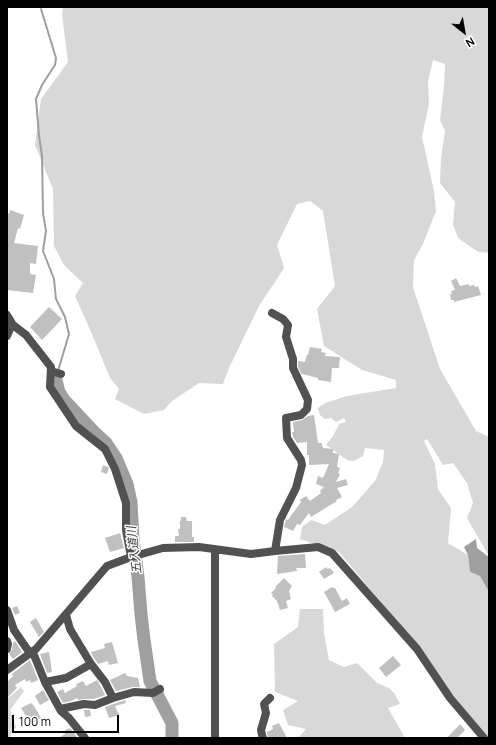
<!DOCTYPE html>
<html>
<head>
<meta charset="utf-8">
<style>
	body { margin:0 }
	#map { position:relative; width:496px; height:745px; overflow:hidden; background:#fff; font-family:Manrope,sans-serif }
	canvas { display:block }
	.frame { position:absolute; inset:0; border:8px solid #000; pointer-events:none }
	.north { position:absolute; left:444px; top:12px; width:40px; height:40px; -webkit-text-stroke:3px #fff; paint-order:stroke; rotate:149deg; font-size:11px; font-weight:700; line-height:16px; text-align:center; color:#000 }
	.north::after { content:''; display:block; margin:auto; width:14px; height:18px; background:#000; clip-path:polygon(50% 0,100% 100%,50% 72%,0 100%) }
	.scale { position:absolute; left:12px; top:715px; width:107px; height:18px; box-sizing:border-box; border:2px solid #000; border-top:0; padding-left:5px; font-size:12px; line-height:14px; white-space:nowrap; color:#000; -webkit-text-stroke:3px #fff; paint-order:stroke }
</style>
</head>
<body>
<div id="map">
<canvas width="496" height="745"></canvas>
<div class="frame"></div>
<div class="north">N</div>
<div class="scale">100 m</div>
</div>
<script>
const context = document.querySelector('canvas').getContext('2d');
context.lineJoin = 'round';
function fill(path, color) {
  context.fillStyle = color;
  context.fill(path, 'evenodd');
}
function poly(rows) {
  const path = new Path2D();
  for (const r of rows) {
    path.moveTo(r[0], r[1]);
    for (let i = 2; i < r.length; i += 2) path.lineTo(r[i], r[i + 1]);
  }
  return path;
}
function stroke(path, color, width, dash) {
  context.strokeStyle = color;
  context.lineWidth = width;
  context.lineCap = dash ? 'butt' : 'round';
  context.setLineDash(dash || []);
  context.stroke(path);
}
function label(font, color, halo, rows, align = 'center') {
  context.font = font + ' Manrope,"Noto Sans JP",sans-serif';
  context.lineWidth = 3;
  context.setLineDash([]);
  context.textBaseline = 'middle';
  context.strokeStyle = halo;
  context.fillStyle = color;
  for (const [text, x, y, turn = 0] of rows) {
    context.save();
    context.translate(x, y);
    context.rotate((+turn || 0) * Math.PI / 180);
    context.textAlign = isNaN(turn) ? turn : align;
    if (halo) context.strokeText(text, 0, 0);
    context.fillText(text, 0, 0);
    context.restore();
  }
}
const green = poly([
	[63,7,489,7,489,253,478,252,458,238,453,224,455,202,440,183,441,158,445,131,440,120,444,86,445,64,433,60,428,81,429,104,422,137,434,191,436,211,423,244,414,260,413,287,440,369,476,431,489,437,489,556,467,518,473,503,467,483,453,463,443,465,427,439,424,441,435,464,438,489,451,508,448,543,468,555,470,572,480,576,489,592,489,738,488,738,452,696,418,646,339,552,300,539,302,527,311,520,325,525,352,507,375,481,383,462,384,450,365,448,363,456,354,461,347,460,326,445,333,436,339,424,346,422,344,418,336,422,331,418,325,419,320,415,318,408,325,403,347,396,396,388,396,380,362,370,324,346,317,309,335,286,323,211,310,201,297,204,277,245,284,268,259,306,229,368,223,384,199,383,172,401,164,410,144,414,115,399,119,389,110,378,92,334,75,296,83,283,64,265,54,246,53,189,35,145,41,99,68,62,62,14],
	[300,609,323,609,324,633,329,660,344,667,357,663,377,683,389,688,394,693,400,704,388,708,405,738,298,738,306,729,288,725,283,710,298,701,275,692,274,644,298,627],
	[21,687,24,691,10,710,16,727,10,737,11,738,7,738,7,699]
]);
const water = poly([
	[476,539,477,548,489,557,489,592,480,576,470,572,468,555,464,547]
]);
const stream = poly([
	[41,9,56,58,55,65,42,85,36,99,39,136,42,156,43,213,46,231,43,251,54,279,56,299,65,317,69,334,58,371],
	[56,380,57,375]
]);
const river = poly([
	[56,380,59,392,64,400,94,432,106,443,116,458,127,484,131,502,133,539,138,577,141,614,144,640,150,681,172,723,172,738]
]);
const building = poly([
	[10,210,24,215,20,229,18,228,14,243,38,246,36,264,30,263,30,274,36,275,33,293,7,290,7,213,9,214],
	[456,278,460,286,469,284,469,286,474,285,475,287,478,286,481,295,454,302,454,300,451,300,450,294,452,294,451,291,455,290,451,281],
	[49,307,62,319,42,340,30,327],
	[310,347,322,349,321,352,326,353,325,356,340,357,339,368,332,368,331,382,318,380,318,378,302,374,302,375,298,367,298,361,305,362,307,355,308,355],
	[314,415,318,443,322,443,322,447,323,446,323,448,333,449,333,453,339,454,337,467,340,468,338,473,340,474,336,482,346,479,348,485,337,488,342,497,336,500,337,501,311,517,309,513,300,525,297,524,293,531,284,527,286,519,288,520,301,502,300,500,306,496,310,501,321,493,320,491,324,487,316,484,318,476,323,478,329,464,309,465,309,455,307,455,307,442,297,443,293,437,292,432,294,432,293,422,302,420,308,416],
	[103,465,108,467,109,468,107,474,101,472],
	[181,517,186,517,187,521,192,521,192,537,194,537,194,542,175,542,175,536,179,536,178,529,180,529,180,521,181,521],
	[120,533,124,548,110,552,105,538],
	[305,554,306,568,296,568,297,571,277,574,278,556],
	[326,567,327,569,330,568,334,573,324,579,319,572],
	[284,578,292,586,289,591,291,599,286,601,288,608,280,610,277,601,272,596,273,594,271,593,276,588,275,587],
	[332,587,333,588,335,588,342,601,347,598,350,604,335,612,324,592],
	[17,606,20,613,15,615,12,608],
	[36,618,44,632,39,637,30,622],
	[15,641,22,652,13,659,9,654,12,650,13,643],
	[112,642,118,663,109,665,108,661,98,664,91,653,91,652,105,648,104,644],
	[49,652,52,672,47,673,40,654],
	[393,656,401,665,386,677,379,668],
	[30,660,38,680,31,683,30,680,26,682,25,679,15,685,17,688,7,698,7,682,13,676,12,674],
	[125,673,127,676,138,678,140,687,133,687,116,691,110,680],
	[97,680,100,685,105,695,94,699,84,699,78,700,77,698,71,701,63,703,57,692,63,689,65,693,77,686,76,684,83,681,86,686],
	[43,690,49,700,40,705,35,696],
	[125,700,126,703,115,706,119,715,109,718,105,707],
	[31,703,34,706,41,718,31,724,21,708],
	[84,710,90,710,91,716,85,717],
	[279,723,287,738,268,738,267,732,273,729,272,726],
	[460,724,465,730,457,738,447,738],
	[70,728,75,734,77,738,58,738,65,734,64,732,66,731,65,730]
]);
const minor = poly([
	[272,313,283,319,288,325,286,337,293,359,293,368,308,400,307,409,301,415,286,418,287,438,301,460,302,465,296,488,280,520,275,551],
	[7,315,13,325,26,335,51,367,50,387,76,426,105,449,115,469,126,503,126,530,131,557],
	[7,336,11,327,13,325],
	[51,371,61,374],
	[215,549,215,738],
	[7,610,14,630,27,649,34,655,45,682,61,711,69,718,85,738],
	[66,615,70,629,91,664,105,682,113,698],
	[7,641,8,644,7,649],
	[7,670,36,649,107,566,131,557,163,548,199,547,251,554,275,551,318,547,332,553,417,649,450,698,484,738],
	[45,682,66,678,91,664],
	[60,709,84,704,95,705,113,698,134,692,153,693,160,689],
	[263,738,262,735,261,730,266,713,264,704,270,698]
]);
const waterNames = [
	["五入道川",135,550,-97]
];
fill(green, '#d8d8d8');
fill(water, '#9f9f9f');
stroke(stream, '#9f9f9f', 2);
stroke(river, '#9f9f9f', 13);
fill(building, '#c0c0c0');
stroke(minor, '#515151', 8);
label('italic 12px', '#404040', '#fff', waterNames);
</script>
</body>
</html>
